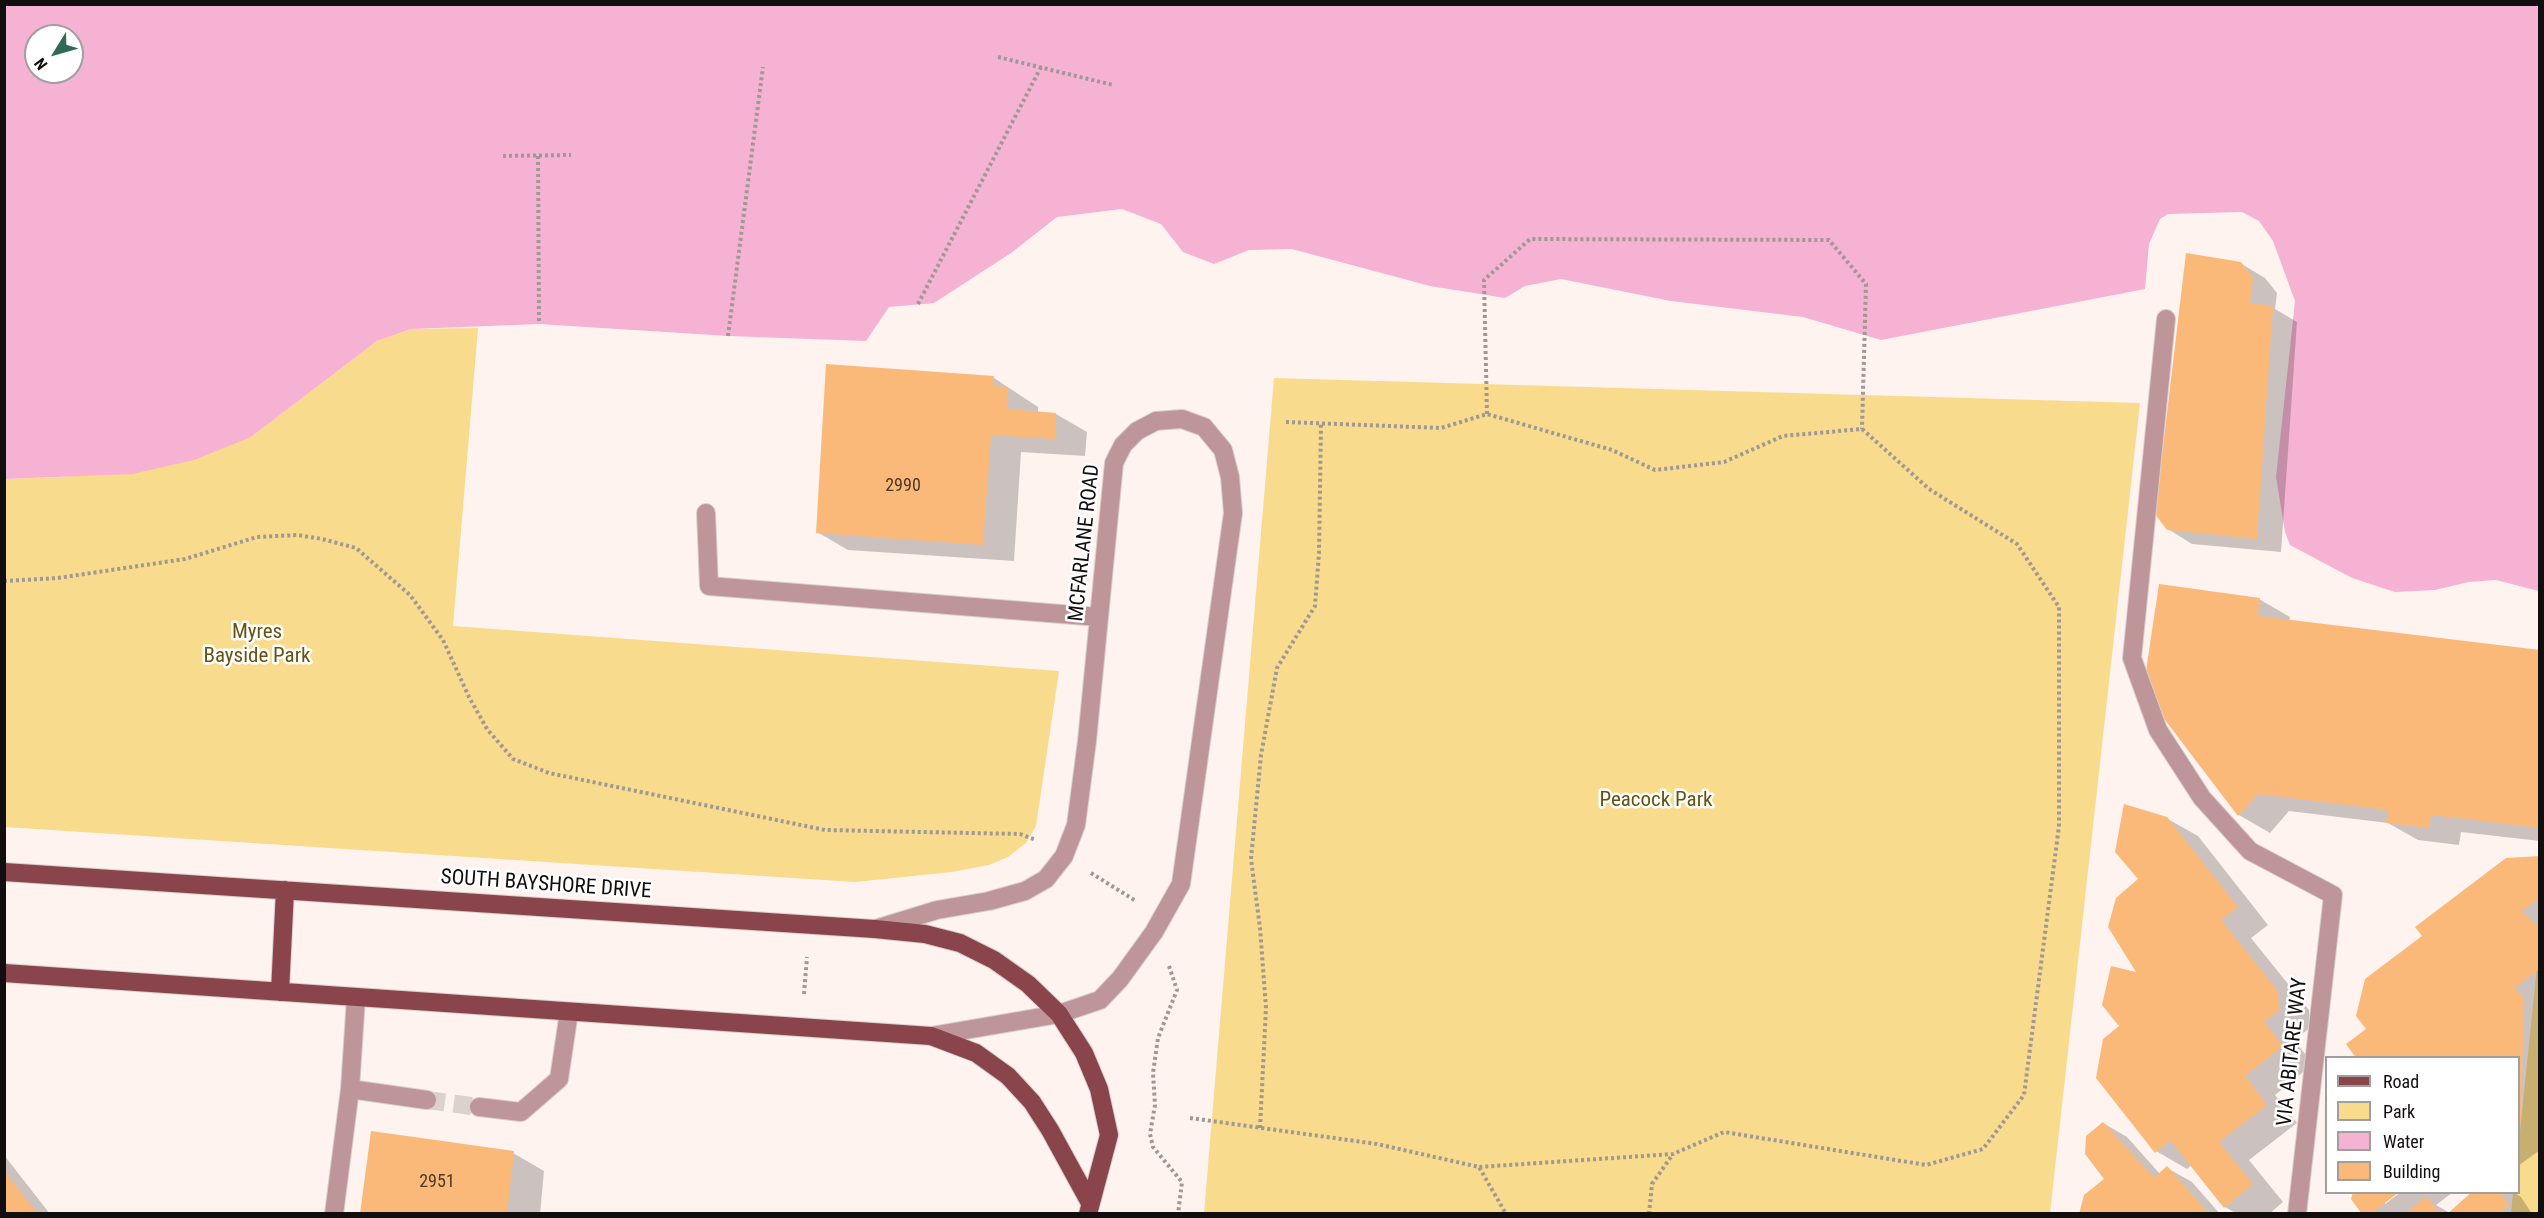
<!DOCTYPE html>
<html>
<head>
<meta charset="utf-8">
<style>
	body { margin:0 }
	#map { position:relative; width:2544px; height:1218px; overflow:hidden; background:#fef3ef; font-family:"Roboto Condensed",sans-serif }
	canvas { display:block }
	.frame { position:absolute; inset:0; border:6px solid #120e0d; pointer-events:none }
	.legend { position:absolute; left:2325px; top:1056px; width:195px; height:138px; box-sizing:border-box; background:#fff; border:2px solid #a09f9e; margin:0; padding:8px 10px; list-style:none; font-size:18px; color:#120e0d }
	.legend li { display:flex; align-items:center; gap:12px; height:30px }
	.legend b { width:30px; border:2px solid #a09f9e }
	.north { position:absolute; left:24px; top:24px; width:60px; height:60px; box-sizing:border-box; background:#fff; border:2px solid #a09f9e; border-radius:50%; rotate:233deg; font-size:16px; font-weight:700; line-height:24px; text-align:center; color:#120e0d }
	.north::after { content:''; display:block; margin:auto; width:21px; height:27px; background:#2e6a55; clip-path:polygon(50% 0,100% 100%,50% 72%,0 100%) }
</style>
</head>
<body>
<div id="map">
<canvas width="2544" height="1218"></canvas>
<div class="frame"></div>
<ul class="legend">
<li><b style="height:8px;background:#89444c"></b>Road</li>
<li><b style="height:16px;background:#f8db8c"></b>Park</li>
<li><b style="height:16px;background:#f5b2d3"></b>Water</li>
<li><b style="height:16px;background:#fab978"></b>Building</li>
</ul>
<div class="north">N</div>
</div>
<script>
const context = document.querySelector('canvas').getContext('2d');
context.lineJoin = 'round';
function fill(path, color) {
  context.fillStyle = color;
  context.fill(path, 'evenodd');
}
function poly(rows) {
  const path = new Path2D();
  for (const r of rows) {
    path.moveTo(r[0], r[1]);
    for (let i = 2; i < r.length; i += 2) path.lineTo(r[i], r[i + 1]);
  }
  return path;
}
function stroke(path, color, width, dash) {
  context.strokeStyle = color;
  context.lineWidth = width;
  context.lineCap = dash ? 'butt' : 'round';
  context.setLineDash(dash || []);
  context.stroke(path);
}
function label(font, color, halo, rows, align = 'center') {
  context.font = font + ' "Roboto Condensed",sans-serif';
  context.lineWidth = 5;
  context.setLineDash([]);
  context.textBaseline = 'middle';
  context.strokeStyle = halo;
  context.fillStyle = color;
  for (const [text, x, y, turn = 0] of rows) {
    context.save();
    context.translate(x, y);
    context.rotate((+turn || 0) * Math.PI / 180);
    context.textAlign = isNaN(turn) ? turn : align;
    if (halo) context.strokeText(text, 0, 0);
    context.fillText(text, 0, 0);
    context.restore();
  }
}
const green = poly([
	[478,328,453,626,1059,671,1036,826,1026,843,1008,857,989,865,952,872,855,882,5,827,4,479,64,477,251,437,377,341,411,329],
	[1274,378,2140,403,2050,1213,1204,1213],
	[2539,947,2539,1213,2511,1214,2513,1193,2518,1192,2519,1141]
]);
const water = poly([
	[5,4,2539,5,2539,591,2496,580,2469,582,2435,590,2395,592,2352,578,2290,545,2285,532,2276,477,2295,301,2273,241,2259,221,2242,212,2168,214,2160,219,2149,244,2145,289,1881,340,1803,317,1671,301,1561,279,1525,286,1505,298,1430,286,1292,249,1249,250,1214,264,1183,252,1161,224,1122,209,1057,217,1011,253,934,303,889,307,866,341,728,336,539,324,411,329,377,341,251,437,194,460,132,474,5,479],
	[36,36,72,36,72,72,36,72]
]);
const shadow = poly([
	[2240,263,2265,278,2277,293,2275,309,2297,322,2281,552,2192,544,2168,529],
	[994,378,1038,407,1038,413,1056,414,1087,432,1085,456,1021,452,1014,561,848,550,817,532],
	[2259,599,2290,617,2289,622,2540,652,2540,841,2461,832,2459,845,2418,840,2388,823,2289,811,2270,833,2239,815,2145,691],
	[2166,818,2198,836,2268,925,2251,938,2309,1010,2310,1028,2294,1040,2313,1064,2275,1095,2297,1123,2249,1160,2283,1202,2269,1214,2237,1214,2225,1207,2192,1165,2187,1169,2156,1151,2121,1026,2139,974,2140,879],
	[2540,858,2540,1150,2518,1166,2518,1058,2368,1030],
	[2103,1123,2127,1137,2160,1174,2167,1168,2192,1182,2220,1214,2080,1214,2106,1180],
	[513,1153,544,1171,540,1214,361,1214],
	[4,1155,50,1214,4,1214],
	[2401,1192,2453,1192,2436,1205,2450,1213,2475,1192,2513,1192,2521,1197,2532,1214,2364,1214,2385,1201,2385,1204]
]);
const building = poly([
	[2186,253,2241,262,2253,278,2250,303,2273,306,2257,539,2167,530,2155,514],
	[826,364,994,376,993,386,1008,387,1007,409,1056,413,1055,439,991,435,983,545,816,533],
	[2159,584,2260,598,2258,616,2540,650,2540,828,2431,815,2429,828,2386,823,2388,810,2258,794,2238,816,2143,691],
	[2124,804,2167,817,2238,907,2221,920,2278,991,2279,1010,2264,1022,2283,1046,2245,1076,2267,1105,2219,1142,2253,1184,2224,1208,2170,1140,2155,1153,2096,1078,2103,1039,2119,1026,2102,1005,2111,966,2136,972,2108,927,2116,898,2138,879,2115,852],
	[2540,856,2540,898,2521,911,2540,928,2540,969,2515,987,2524,999,2521,1123,2518,1125,2518,1058,2356,1058,2346,1044,2366,1029,2356,1016,2365,979,2422,936,2415,927,2506,858],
	[2103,1122,2154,1178,2167,1166,2209,1214,2079,1214,2084,1195,2104,1179,2085,1154,2086,1136],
	[371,1131,514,1151,507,1214,360,1214],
	[4,1171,38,1214,4,1214],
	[2353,1192,2399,1192,2371,1214,2362,1214,2351,1199],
	[2472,1192,2500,1192,2509,1205,2498,1214,2447,1214],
	[2426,1197,2441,1214,2405,1214,2423,1199]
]);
const minorTunnel = poly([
	[427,1100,479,1107]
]);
const path = poly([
	[998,57,1113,85],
	[503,156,571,155],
	[538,156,539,324],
	[918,304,1041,67],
	[728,336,763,67],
	[1487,414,1484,280,1530,239,1829,240,1866,284,1862,429],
	[1286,422,1441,428,1487,414,1612,450,1655,470,1724,462,1783,436,1862,429,1929,489,2017,544,2059,607,2059,826,2024,1095,1983,1149,1926,1165,1724,1132,1673,1154,1479,1167],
	[4,581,58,578,185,559,257,537,298,535,322,539,356,548,410,595,443,640,469,697,487,729,513,759,549,773,825,830,1020,834,1036,840],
	[1091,873,1136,901],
	[1169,966,1177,990,1158,1038,1153,1073,1155,1105,1150,1134,1153,1147,1182,1182,1178,1214],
	[804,994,807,957],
	[1190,1118,1377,1144,1479,1167,1506,1214],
	[1260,1128,1266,1008,1260,928,1251,859,1261,755,1277,668,1315,606,1319,553,1321,423],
	[1649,1214,1652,1184,1673,1154]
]);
const minor = poly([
	[2166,319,2132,658,2158,730,2202,798,2250,851,2333,895,2297,1214],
	[706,513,709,586,1099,617],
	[875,929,937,910,989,901,1025,891,1046,879,1064,856,1076,825,1087,741,1114,463,1123,445,1137,431,1156,421,1182,419,1204,427,1223,450,1230,477,1233,513,1181,884,1154,932,1120,979,1100,1000,1059,1014,931,1036],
	[356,998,350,1089,427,1100],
	[479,1107,521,1112,559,1079,569,1012],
	[334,1214,350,1089]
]);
const major = poly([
	[4,872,875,929,925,934,960,943,994,960,1028,984,1059,1014,1084,1053,1099,1089,1109,1135,1088,1214],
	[4,973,931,1036,976,1053,1008,1076,1032,1102,1050,1130,1090,1203],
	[280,992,285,890]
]);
const numberNames = [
	["2990",903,486],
	["2951",437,1182]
];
const streetNames = [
	["MCFARLANE ROAD",1085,543,-84],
	["SOUTH BAYSHORE DRIVE",546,885,4],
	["VIA ABITARE WAY",2293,1052,-84]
];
const parkNames = [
	["Myres",257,633],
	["Bayside Park",257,657],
	["Peacock Park",1656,801]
];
fill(green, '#f8db8c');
fill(water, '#f5b2d3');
fill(shadow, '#0003');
fill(building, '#fab978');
stroke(minorTunnel, '#dbd1cd', 18, [18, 9]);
stroke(minor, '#d8cecb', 20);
stroke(major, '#d8cecb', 20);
stroke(path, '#a09895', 4, [3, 3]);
stroke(minor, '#be9598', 18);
stroke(major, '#89444c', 18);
label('18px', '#4c3928', null, numberNames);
label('21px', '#120e0d', '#fff', streetNames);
label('21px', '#675311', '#fff', parkNames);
</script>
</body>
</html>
